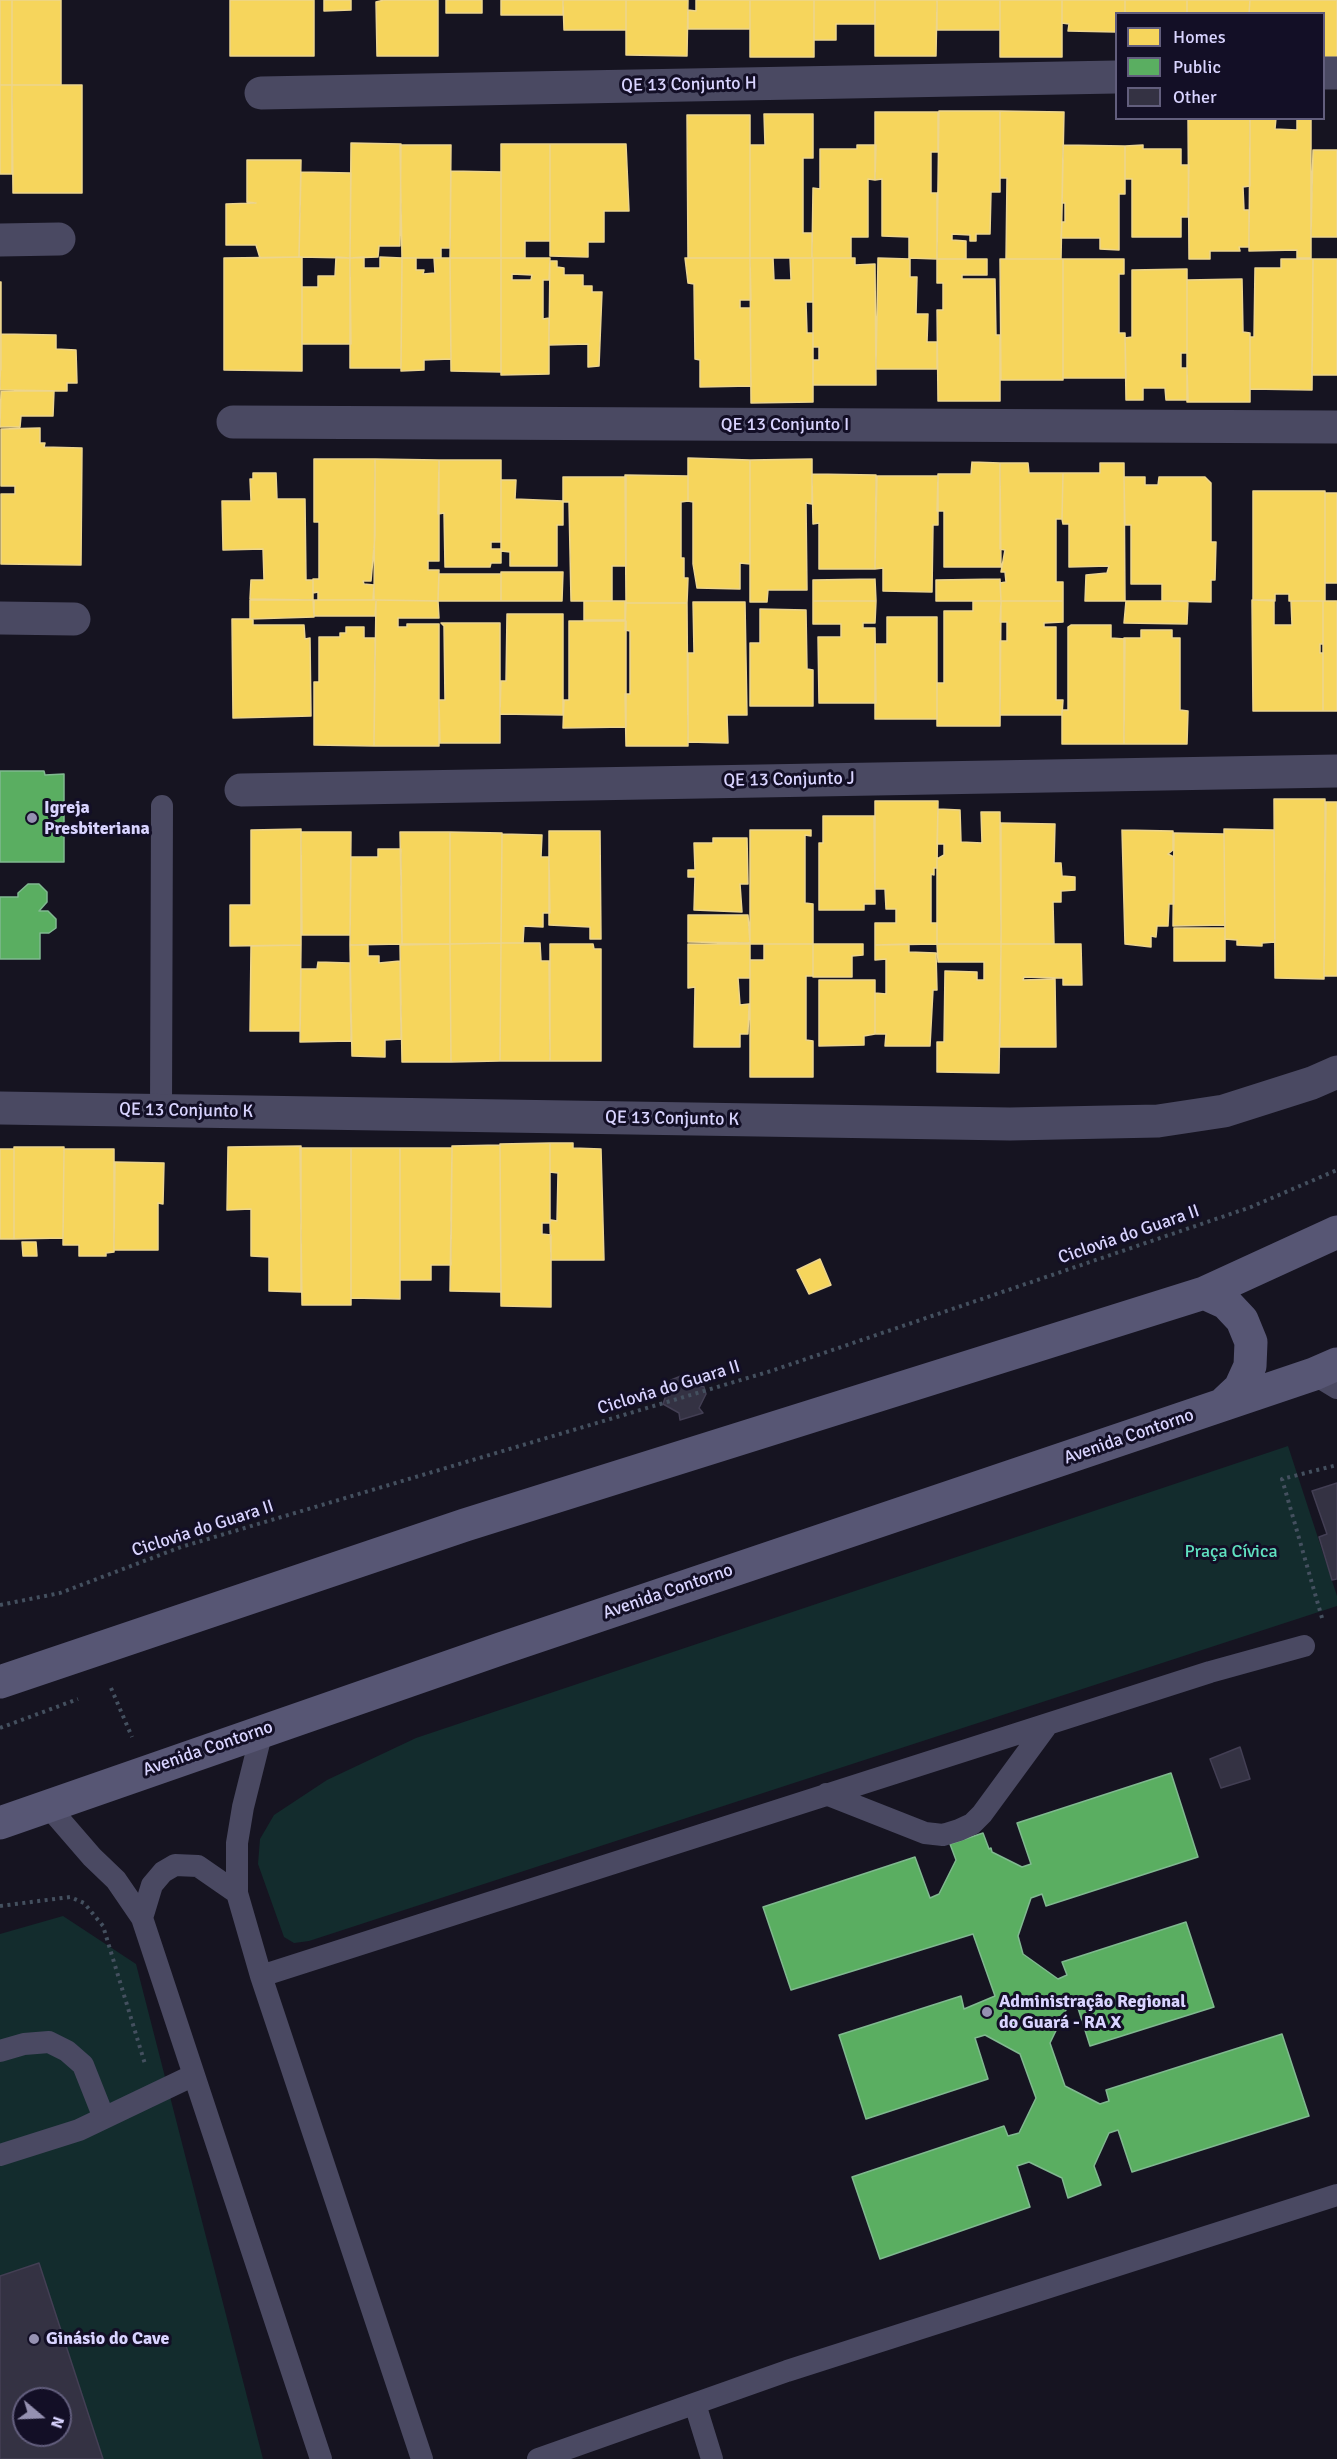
<!DOCTYPE html>
<html>
<head>
<meta charset="utf-8">
<style>
	body { margin:0 }
	#map { position:relative; width:1337px; height:2459px; overflow:hidden; background:#161421; font-family:Signika,sans-serif }
	canvas { display:block }
	.legend { position:absolute; left:1115px; top:12px; width:210px; height:108px; box-sizing:border-box; background:#130f26; border:2px solid #625e7d; margin:0; padding:8px 10px; list-style:none; font-size:18px; color:#d9d4ff }
	.legend li { display:flex; align-items:center; gap:12px; height:30px }
	.legend b { width:30px; border:2px solid #625e7d }
	.north { position:absolute; left:12px; top:2387px; width:60px; height:60px; box-sizing:border-box; background:#130f26; border:2px solid #625e7d; border-radius:50%; rotate:109deg; font-size:16px; font-weight:700; line-height:24px; text-align:center; color:#d9d4ff }
	.north::after { content:''; display:block; margin:auto; width:21px; height:27px; background:#9591b1; clip-path:polygon(50% 0,100% 100%,50% 72%,0 100%) }
</style>
</head>
<body>
<div id="map">
<canvas width="1337" height="2459"></canvas>
<ul class="legend">
<li><b style="height:16px;background:#f6d55c"></b>Homes</li>
<li><b style="height:16px;background:#5aae61"></b>Public</li>
<li><b style="height:16px;background:#343243"></b>Other</li>
</ul>
<div class="north">N</div>
</div>
<script>
const context = document.querySelector('canvas').getContext('2d');
context.lineJoin = 'round';
function fill(path, color) {
  context.fillStyle = color;
  context.fill(path, 'evenodd');
}
function poly(rows) {
  const path = new Path2D();
  for (const r of rows) {
    path.moveTo(r[0], r[1]);
    for (let i = 2; i < r.length; i += 2) path.lineTo(r[i], r[i + 1]);
  }
  return path;
}
function stroke(path, color, width, dash) {
  context.strokeStyle = color;
  context.lineWidth = width;
  context.lineCap = dash ? 'butt' : 'round';
  context.setLineDash(dash || []);
  context.stroke(path);
}
function label(font, color, halo, rows, align = 'center') {
  context.font = font + ' Signika,sans-serif';
  context.lineWidth = 6;
  context.setLineDash([]);
  context.textBaseline = 'middle';
  context.strokeStyle = halo;
  context.fillStyle = color;
  for (const [text, x, y, turn = 0] of rows) {
    context.save();
    context.translate(x, y);
    context.rotate((+turn || 0) * Math.PI / 180);
    context.textAlign = isNaN(turn) ? turn : align;
    if (halo) context.strokeText(text, 0, 0);
    context.fillText(text, 0, 0);
    context.restore();
  }
}
const green = poly([
	[1288,1446,1337,1596,1337,1606,309,1941,294,1943,284,1937,258,1864,260,1839,274,1815,327,1780,416,1738],
	[63,1916,136,1964,263,2459,0,2459,0,1934],
	[24,2399,60,2399,60,2435,24,2435]
]);
const homes = poly([
	[0,0,12,0,12,85,0,85,0,0],
	[12,0,61,0,61,85,12,85,12,0],
	[230,0,314,0,314,56,230,56,230,0],
	[324,0,351,0,351,10,324,11,324,0],
	[384,0,438,0,438,56,377,56,376,2,384,0],
	[446,0,482,0,482,13,446,13,446,0],
	[501,0,563,0,563,15,501,15,501,0],
	[563,0,626,0,626,30,564,30,563,0],
	[626,0,688,0,687,56,626,55,626,0],
	[696,0,750,0,750,29,688,29,688,10,696,11,696,0],
	[750,0,814,0,814,57,750,57,750,0],
	[814,0,875,0,875,24,836,24,836,40,814,40,814,0],
	[875,0,937,0,936,56,875,56,875,0],
	[937,0,1000,0,1000,30,937,30,937,0],
	[1000,0,1062,0,1062,57,1000,57,1000,0],
	[1062,0,1125,0,1125,14,1116,14,1116,32,1068,31,1069,24,1062,23,1062,0],
	[1125,0,1187,0,1187,14,1125,14,1125,0],
	[1187,0,1250,0,1249,14,1187,14,1187,0],
	[1250,0,1337,0,1337,57,1324,57,1324,14,1249,14,1250,0],
	[0,85,12,85,12,174,0,174,0,85],
	[12,85,82,85,82,193,13,193,12,85],
	[939,111,1000,111,1000,192,991,192,990,234,976,234,976,241,970,241,970,235,952,234,952,240,966,241,966,259,937,259,939,111],
	[1000,111,1064,112,1061,259,1006,259,1007,178,1000,178,1000,111],
	[875,112,938,112,938,152,931,152,931,193,937,193,937,259,909,258,909,237,882,236,882,179,875,180,875,112],
	[764,114,813,114,813,158,803,158,803,233,812,233,812,258,750,258,750,145,765,145,764,114],
	[687,115,750,115,750,258,688,258,687,115],
	[1188,118,1250,118,1250,186,1243,187,1244,210,1249,210,1249,247,1239,247,1240,251,1210,251,1210,259,1189,259,1188,118],
	[1250,118,1276,118,1275,129,1297,130,1297,118,1311,118,1311,258,1297,258,1297,250,1249,251,1250,118],
	[351,143,401,144,400,246,379,246,378,257,350,258,351,143],
	[501,144,550,144,550,241,525,241,525,258,501,258,501,144],
	[550,144,626,144,629,211,604,211,604,242,588,242,588,257,550,256,550,144],
	[400,145,451,145,450,248,441,248,441,258,402,258,400,145],
	[857,145,876,145,875,180,868,179,868,237,851,237,851,258,812,258,813,188,820,189,820,149,857,149,857,145],
	[1063,145,1125,146,1125,194,1119,194,1119,250,1100,249,1100,238,1061,238,1062,222,1065,222,1065,203,1062,203,1063,145],
	[1143,145,1143,149,1181,149,1181,165,1189,165,1188,217,1181,217,1181,237,1132,237,1132,179,1125,179,1125,146,1143,145],
	[1313,150,1337,150,1337,237,1311,237,1313,150],
	[247,160,301,160,299,257,260,258,256,245,226,245,226,204,256,203,247,202,247,160],
	[451,171,501,172,501,258,450,258,451,171],
	[301,172,351,173,350,258,299,257,301,172],
	[302,257,302,371,224,370,224,258,302,257],
	[336,257,350,258,351,344,302,344,302,287,318,287,318,276,335,276,336,257],
	[364,257,364,268,380,268,380,257,402,258,401,368,350,368,350,258,364,257],
	[402,258,416,258,416,270,424,270,423,274,435,273,434,258,450,258,451,359,424,360,424,370,401,371,402,258],
	[450,258,501,258,501,372,451,371,450,258],
	[501,258,550,258,549,280,543,280,543,319,549,318,549,374,501,375,501,258],
	[512,274,532,275,531,280,512,280,512,274],
	[685,258,750,258,751,300,740,300,740,308,750,308,751,386,700,387,700,360,695,359,694,284,688,283,685,258],
	[750,258,773,258,774,280,791,280,790,258,813,258,813,302,806,302,807,333,813,333,813,402,751,403,750,258],
	[813,258,855,258,855,265,875,264,876,385,813,385,813,360,819,360,819,347,813,347,813,258],
	[878,258,910,259,910,277,917,277,916,314,928,314,927,342,937,342,937,369,876,369,878,258],
	[937,259,987,259,987,275,962,275,962,279,995,279,996,335,1000,335,1000,401,938,401,937,310,943,310,943,283,937,283,937,259],
	[1000,259,1063,259,1063,380,1001,380,1000,259],
	[1063,259,1124,259,1124,274,1119,274,1119,333,1125,333,1126,378,1063,378,1063,259],
	[1281,259,1313,259,1312,390,1250,389,1250,337,1254,337,1255,268,1281,268,1281,259],
	[1313,259,1337,259,1337,375,1312,375,1313,259],
	[550,261,557,261,557,267,564,268,564,275,583,275,583,286,592,286,592,292,602,292,599,366,588,367,588,344,549,345,550,261],
	[1187,269,1187,353,1181,353,1181,368,1187,368,1188,400,1166,400,1165,388,1143,388,1143,400,1126,400,1125,338,1132,337,1132,270,1187,269],
	[1242,279,1243,332,1250,333,1250,402,1187,402,1187,280,1242,279],
	[0,282,1,282,1,370,0,370,0,282],
	[1,334,56,335,56,349,76,350,77,383,67,383,67,391,0,390,1,334],
	[1,391,54,391,53,416,21,416,20,427,0,427,1,391],
	[40,428,40,443,45,443,44,447,82,448,81,565,1,564,1,494,15,494,15,486,1,486,1,429,40,428],
	[688,458,750,460,750,564,740,563,740,589,697,588,693,564,693,502,688,501,688,458],
	[314,459,375,459,375,536,371,581,363,581,364,584,374,585,373,600,318,600,318,592,313,593,313,579,319,579,319,522,314,522,314,459],
	[375,459,439,460,439,561,428,561,428,570,439,570,438,601,374,600,375,459],
	[812,459,812,504,806,503,807,590,768,590,767,602,750,602,750,460,812,459],
	[439,460,501,460,501,542,491,542,491,549,501,549,501,563,491,563,490,567,445,567,444,513,438,514,439,460],
	[972,462,1000,463,1001,567,944,567,944,511,937,511,938,474,971,474,972,462],
	[1000,463,1028,463,1029,473,1063,473,1062,519,1056,519,1056,582,1063,582,1063,601,1001,601,1000,583,1006,582,1005,572,1001,572,1005,550,1000,549,1000,463],
	[1100,463,1124,463,1125,601,1085,601,1086,575,1107,573,1109,566,1069,567,1069,524,1063,524,1062,519,1063,473,1100,473,1100,463],
	[253,473,276,473,277,499,305,499,306,580,313,580,313,600,250,599,251,580,264,580,263,549,223,550,222,501,251,501,250,479,253,479,253,473],
	[812,474,876,475,875,569,819,569,819,523,813,524,812,474],
	[625,475,688,476,688,501,681,502,681,558,684,558,684,578,688,578,687,603,626,603,625,475],
	[877,476,938,476,938,525,933,525,932,592,883,591,883,568,875,569,877,476],
	[563,477,626,477,626,566,612,566,612,601,571,601,569,502,563,502,563,477],
	[1124,477,1145,477,1145,485,1158,485,1159,477,1205,477,1211,483,1211,542,1216,542,1215,580,1211,580,1211,602,1162,601,1162,584,1131,584,1131,525,1125,525,1124,477],
	[501,480,516,480,515,499,563,501,563,525,557,525,557,566,510,566,510,552,501,551,501,480],
	[1253,491,1325,491,1325,601,1289,601,1289,594,1275,594,1275,601,1253,600,1253,491],
	[1325,493,1337,493,1337,583,1325,583,1325,493],
	[501,572,563,572,562,601,501,601,501,572],
	[439,574,501,574,501,601,438,601,439,574],
	[875,579,876,601,813,601,813,580,875,579],
	[1000,579,1001,601,936,601,936,580,1000,579],
	[250,600,313,600,314,617,250,619,250,600],
	[314,600,376,600,375,616,314,616,314,600],
	[376,600,438,601,439,618,398,618,398,627,407,627,407,624,439,624,439,746,374,746,376,600],
	[1252,600,1274,600,1274,625,1292,625,1291,601,1323,601,1323,644,1320,644,1320,653,1323,653,1323,711,1253,711,1252,600],
	[584,601,625,601,625,620,584,620,584,601],
	[813,601,876,601,875,623,863,623,863,628,875,628,876,703,819,703,818,637,841,637,841,624,813,624,813,601],
	[973,601,1001,601,1000,726,937,726,937,683,944,683,944,611,973,611,973,601],
	[1001,601,1063,601,1063,622,1044,623,1044,627,1056,627,1056,700,1063,700,1062,715,1000,715,1000,641,1007,641,1007,622,1000,622,1001,601],
	[1126,601,1188,601,1187,624,1124,623,1126,601],
	[1323,601,1337,601,1337,711,1323,711,1323,601],
	[693,602,745,602,747,715,727,715,728,743,688,742,688,653,694,653,693,602],
	[626,603,687,603,688,746,626,746,625,694,630,694,630,631,625,630,626,603],
	[760,609,806,610,807,669,813,670,813,706,750,706,750,643,760,643,760,609],
	[507,614,563,614,563,715,500,714,501,681,506,681,507,614],
	[887,617,937,617,937,719,875,719,875,644,887,644,887,617],
	[232,619,253,619,253,625,304,625,305,639,310,638,311,716,233,718,232,619],
	[569,621,626,621,626,727,563,728,564,700,569,700,569,621],
	[441,623,500,623,500,743,440,743,439,700,445,700,444,626,441,623],
	[1071,625,1111,625,1111,638,1125,639,1124,744,1062,744,1062,710,1068,710,1068,627,1071,625],
	[346,627,364,627,364,638,375,638,374,746,314,745,314,682,319,682,319,637,340,637,340,633,346,633,346,627],
	[1141,630,1172,630,1172,638,1180,638,1180,710,1188,711,1187,744,1124,744,1124,638,1141,638,1141,630],
	[1274,799,1325,799,1324,979,1275,978,1274,799],
	[875,801,938,801,937,868,934,868,934,875,931,874,931,923,937,923,937,944,875,945,875,923,896,923,896,909,886,909,885,889,875,889,875,801],
	[1326,802,1337,802,1337,976,1324,976,1326,802],
	[938,809,960,810,961,842,982,843,981,812,1000,812,1001,944,937,944,937,859,944,855,944,844,937,844,938,809],
	[823,816,874,816,875,904,864,904,864,910,819,910,819,843,823,843,823,816],
	[1001,823,1055,824,1054,863,1061,863,1062,876,1075,877,1075,890,1061,891,1061,902,1053,902,1054,944,1001,944,1001,823],
	[301,829,301,945,230,946,230,905,251,905,251,830,301,829],
	[1224,829,1274,830,1275,942,1262,943,1262,946,1237,945,1237,940,1225,939,1224,829],
	[750,830,811,830,811,836,805,835,805,903,813,904,813,944,750,944,750,830],
	[1122,830,1173,831,1173,850,1168,854,1174,857,1174,904,1169,904,1168,926,1157,926,1156,937,1151,936,1151,947,1125,944,1122,830],
	[549,831,600,831,601,939,590,939,590,927,549,925,549,831],
	[301,832,351,832,350,935,302,935,301,832],
	[400,832,450,832,450,944,402,944,400,832],
	[450,832,502,833,501,943,450,944,450,832],
	[1174,833,1224,834,1225,925,1173,926,1174,833],
	[502,834,542,835,541,857,549,857,550,913,543,913,543,927,524,926,523,943,501,943,502,834],
	[713,838,747,838,748,884,740,884,742,912,694,910,695,877,688,877,688,870,695,870,694,843,713,843,713,838],
	[378,849,401,849,402,944,350,945,351,857,378,857,378,849],
	[688,915,748,915,750,943,688,942,688,915],
	[1174,928,1225,928,1225,961,1174,961,1174,928],
	[501,943,500,1061,451,1062,450,944,501,943],
	[501,943,540,943,541,961,549,961,550,1061,500,1061,501,943],
	[450,944,451,1062,402,1062,400,945,450,944],
	[550,944,593,944,594,949,601,949,601,1061,550,1061,550,944],
	[688,944,750,944,750,978,738,978,740,1005,749,1004,748,1034,740,1034,740,1047,694,1047,695,987,688,988,688,944],
	[764,944,813,944,813,976,806,976,806,1040,813,1041,813,1077,750,1077,750,960,764,960,764,944],
	[813,944,863,944,863,955,852,956,852,977,813,977,813,944],
	[909,944,909,952,936,953,937,990,933,990,930,1046,885,1046,886,1034,875,1034,875,993,886,994,886,959,875,960,875,945,909,944],
	[937,944,1001,944,999,1073,937,1072,937,1042,944,1042,945,971,977,972,977,980,984,980,984,962,938,962,937,944],
	[1001,944,1081,944,1082,985,1063,985,1063,978,1024,977,1023,980,1055,979,1056,1047,1000,1047,1001,944],
	[301,945,300,1031,250,1031,251,946,301,945],
	[350,945,368,945,368,956,379,956,379,963,400,961,401,1039,385,1040,385,1057,352,1056,350,945],
	[318,962,350,963,351,1041,300,1042,301,969,317,969,318,962],
	[819,980,875,980,875,1034,864,1036,864,1045,819,1046,819,980],
	[550,1143,550,1223,542,1223,542,1234,551,1235,551,1307,501,1306,500,1144,550,1143],
	[550,1143,573,1143,573,1148,601,1149,604,1260,551,1260,550,1223,551,1220,557,1221,558,1173,550,1172,550,1143],
	[500,1145,501,1292,450,1291,452,1146,500,1145],
	[301,1146,301,1292,269,1291,269,1257,251,1256,251,1209,227,1210,228,1147,301,1146],
	[14,1147,64,1147,63,1238,14,1239,14,1147],
	[300,1148,351,1148,351,1305,302,1305,300,1148],
	[351,1148,400,1148,400,1299,351,1298,351,1148],
	[400,1148,452,1148,451,1265,431,1265,431,1280,400,1280,400,1148],
	[0,1149,14,1149,14,1239,0,1239,0,1149],
	[64,1149,114,1149,114,1252,106,1253,106,1256,79,1256,79,1245,63,1245,64,1149],
	[115,1162,164,1163,163,1204,158,1203,158,1250,114,1250,115,1162],
	[22,1242,36,1242,37,1256,23,1256,22,1242],
	[820,1259,831,1285,809,1294,797,1270,820,1259]
]);
const public = poly([
	[0,771,44,771,45,775,64,774,64,862,0,862,0,771],
	[28,884,39,884,47,892,47,902,39,911,48,911,56,919,56,928,49,933,40,933,40,959,0,959,0,897,18,897,18,893,28,884],
	[1171,1773,1198,1857,1046,1906,1042,1894,1031,1898,1018,1936,1023,1954,1058,1979,1067,1975,1062,1962,1186,1922,1214,2007,1090,2046,1077,2005,1067,2008,1050,2043,1065,2086,1100,2104,1109,2101,1106,2090,1282,2034,1309,2116,1132,2172,1118,2130,1109,2133,1094,2166,1101,2185,1068,2198,1062,2178,1029,2162,1017,2166,1030,2207,880,2259,852,2177,1004,2126,1008,2136,1019,2133,1036,2098,1020,2054,985,2035,975,2038,988,2079,866,2119,839,2035,961,1996,964,2009,995,1996,973,1934,791,1990,763,1907,915,1857,930,1898,939,1894,956,1860,950,1844,983,1833,989,1849,991,1848,992,1852,1022,1867,1031,1864,1017,1823,1171,1773]
]);
const building = poly([
	[681,1376,704,1387,706,1394,699,1408,703,1413,680,1420,679,1413,663,1404,671,1380,681,1376],
	[1337,1483,1337,1579,1332,1580,1319,1537,1327,1534,1312,1491,1337,1483],
	[1240,1747,1250,1779,1221,1788,1210,1759,1240,1747],
	[39,2263,103,2459,0,2459,0,2276,39,2263],
	[24,2399,60,2399,60,2435,24,2435,24,2399]
]);
const path = poly([
	[0,1605,60,1593,181,1547,771,1371,1251,1207,1337,1170],
	[1322,1618,1282,1479,1337,1465],
	[111,1688,132,1737],
	[0,1728,78,1699],
	[0,1906,70,1897,84,1903,103,1926,145,2064]
]);
const service = poly([
	[161,1110,162,806],
	[1314,1374,1337,1388],
	[262,1731,243,1807,237,1843,237,1893,261,1976,422,2459],
	[826,1794,925,1833,943,1835,959,1830,972,1824,982,1814,1048,1724],
	[47,1805,92,1857,116,1880,142,1918,321,2459],
	[142,1918,152,1885,163,1872,175,1865,198,1866,237,1893],
	[261,1976,1210,1672,1304,1646],
	[0,2051,24,2044,49,2042,67,2051,83,2065,104,2118],
	[0,2155,79,2130,194,2075],
	[695,2404,712,2459],
	[538,2459,787,2371,1337,2195]
]);
const minor = poly([
	[1324,73,1337,73],
	[261,93,1116,77],
	[0,240,59,239],
	[233,422,1337,427],
	[0,618,74,619],
	[241,790,1337,771],
	[0,1108,1010,1124,1158,1121,1224,1111,1312,1083,1337,1072]
]);
const secondary = poly([
	[1204,1293,1226,1303,1242,1320,1251,1342,1250,1366,1240,1388,1223,1404],
	[0,1682,465,1525,1204,1293,1337,1232],
	[0,1823,500,1649,1314,1374,1337,1364]
]);
const markers = [
	[32,818,6,"#9591b1"],
	[987,2012,6,"#9591b1"],
	[34,2339,6,"#9591b1"]
];
const streetNames = [
	["QE 13 Conjunto H",689,85,-1],
	["QE 13 Conjunto I",785,425],
	["QE 13 Conjunto J",789,780,-1],
	["QE 13 Conjunto K",186,1111,1],
	["QE 13 Conjunto K",672,1119,1],
	["Ciclovia do Guara II",1129,1235,-19],
	["Ciclovia do Guara II",669,1388,-17],
	["Avenida Contorno",1129,1437,-19],
	["Ciclovia do Guara II",203,1529,-18],
	["Avenida Contorno",668,1592,-19],
	["Avenida Contorno",208,1749,-19]
];
const poiNames = [
	["Igreja",44,808],
	["Presbiteriana",44,829],
	["Administração Regional",999,2002],
	["do Guará - RA X",999,2023],
	["Ginásio do Cave",46,2339]
];
const parkNames = [
	["Praça Cívica",1231,1552]
];
fill(green, '#132c2d');
fill(homes, '#f6d55c');
stroke(homes, '#edd58d', 1.5);
fill(public, '#5aae61');
stroke(public, '#80b990', 1.5);
fill(building, '#343243');
stroke(building, '#433f54', 1.5);
stroke(path, '#44505f', 4, [3, 4.5]);
stroke(service, '#4a4962', 22);
stroke(minor, '#4a4962', 33);
stroke(secondary, '#575674', 33);
for (const [x, y, r, color] of markers) {
  const dot = new Path2D();
  dot.arc(x, y, r, 0, 2 * Math.PI);
  context.fillStyle = color;
  context.fill(dot);
  stroke(dot, '#130f26', 2);
}
label('18px', '#d9d4ff', '#130f26', streetNames);
label('bold 18px', '#d9d4ff', '#130f26', poiNames, 'left');
label('18px', '#5fe0c0', '#130f26', parkNames);
</script>
</body>
</html>
